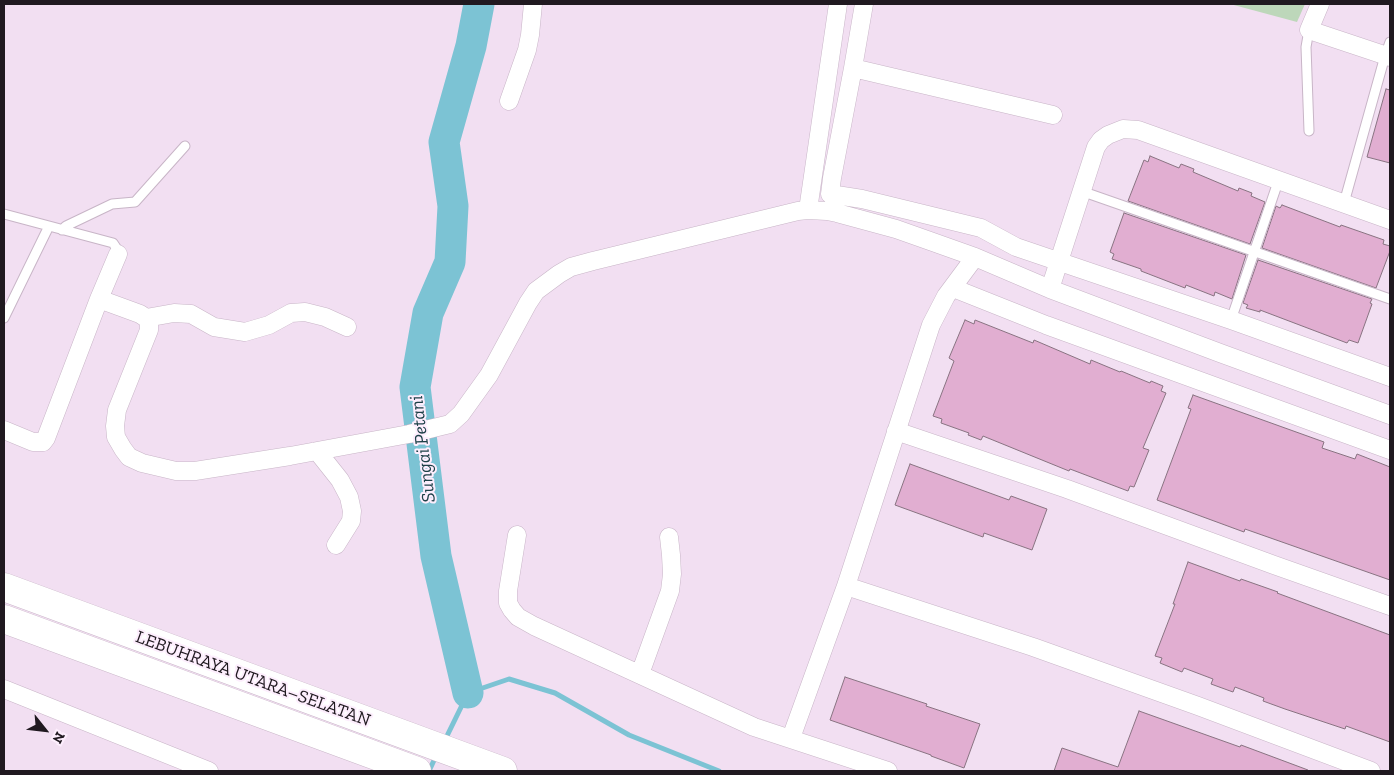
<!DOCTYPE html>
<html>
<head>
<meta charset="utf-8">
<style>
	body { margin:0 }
	#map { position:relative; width:1394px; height:775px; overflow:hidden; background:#f2dff2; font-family:"Zilla Slab",serif }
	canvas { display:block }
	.frame { position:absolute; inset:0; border:5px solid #201920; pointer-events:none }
	.north { position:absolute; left:20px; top:705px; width:50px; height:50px; -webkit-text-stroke:4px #fdeefd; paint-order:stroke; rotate:119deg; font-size:14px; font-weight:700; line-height:20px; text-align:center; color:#201920 }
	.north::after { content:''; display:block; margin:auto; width:18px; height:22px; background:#201920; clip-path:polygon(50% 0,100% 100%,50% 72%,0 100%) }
</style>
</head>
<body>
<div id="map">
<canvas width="1394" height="775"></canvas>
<div class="frame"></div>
<div class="north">N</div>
</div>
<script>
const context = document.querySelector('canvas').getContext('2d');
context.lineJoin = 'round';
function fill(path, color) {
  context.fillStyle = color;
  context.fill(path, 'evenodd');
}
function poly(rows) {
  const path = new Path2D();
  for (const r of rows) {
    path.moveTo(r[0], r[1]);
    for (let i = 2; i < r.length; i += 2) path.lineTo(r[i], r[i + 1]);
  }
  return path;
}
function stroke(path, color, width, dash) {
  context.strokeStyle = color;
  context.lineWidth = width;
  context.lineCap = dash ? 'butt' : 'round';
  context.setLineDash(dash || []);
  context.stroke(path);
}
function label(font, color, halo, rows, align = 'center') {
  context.font = font + ' "Zilla Slab",serif';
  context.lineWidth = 4;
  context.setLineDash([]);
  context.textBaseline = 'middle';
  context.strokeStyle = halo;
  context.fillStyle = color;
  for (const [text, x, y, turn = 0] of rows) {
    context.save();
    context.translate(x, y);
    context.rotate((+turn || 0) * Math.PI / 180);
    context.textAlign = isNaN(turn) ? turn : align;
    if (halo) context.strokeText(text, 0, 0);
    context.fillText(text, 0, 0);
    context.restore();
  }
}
const green = poly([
	[1230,4,1305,4,1297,22]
]);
const stream = poly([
	[444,742,468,693,509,679,555,693,629,735,719,771],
	[429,771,436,756]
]);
const river = poly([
	[468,693,436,556,415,387,428,313,450,262,453,206,444,142,471,46,479,4]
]);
const building = poly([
	[1386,89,1390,90,1390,163,1367,157,1386,89],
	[1150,156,1179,168,1181,164,1194,169,1193,172,1238,191,1239,188,1252,193,1251,196,1265,202,1250,244,1128,201,1144,160,1148,162,1150,156],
	[1282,205,1340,227,1341,225,1384,240,1383,244,1390,246,1390,251,1376,288,1262,248,1276,206,1280,208,1282,205],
	[1124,213,1246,255,1232,299,1215,292,1214,296,1186,285,1185,288,1141,271,1141,269,1112,259,1114,254,1110,252,1124,213],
	[1258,260,1372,299,1370,303,1372,304,1358,343,1349,340,1347,343,1260,310,1260,312,1246,308,1248,305,1243,303,1258,260],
	[965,320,974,324,975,320,1033,343,1034,340,1090,364,1091,360,1120,372,1121,371,1150,383,1151,381,1163,386,1161,391,1166,393,1143,448,1149,450,1134,487,1130,486,1128,491,1070,469,1069,471,983,436,981,440,968,435,969,433,941,423,942,419,933,416,954,361,949,358,965,320],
	[1193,395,1324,442,1322,448,1355,459,1357,454,1390,467,1390,580,1245,529,1244,532,1157,500,1191,409,1188,408,1193,395],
	[910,464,1009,500,1011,496,1047,509,1032,550,984,533,983,537,895,505,910,464],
	[1188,562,1240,581,1241,579,1278,592,1277,593,1390,635,1390,742,1346,726,1345,729,1285,709,1263,701,1264,698,1235,687,1233,692,1211,684,1213,679,1184,668,1182,672,1160,663,1162,658,1155,656,1175,604,1173,604,1188,562],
	[845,677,927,704,926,706,980,724,964,768,931,756,931,755,830,720,845,677],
	[1139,711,1240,747,1241,745,1308,770,1308,771,1054,771,1062,748,1118,767,1139,711]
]);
const service = poly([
	[1309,131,1306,47,1309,30],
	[1081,191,1390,299],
	[1344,203,1385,56,1390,42],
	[4,214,113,243,117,249,118,254],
	[62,230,66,226,112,204,135,202,185,146],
	[4,318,49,226],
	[1231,320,1279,179]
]);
const minor = poly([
	[864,4,853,68,832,178,830,194,862,199,981,228,1016,247,1231,320,1390,377],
	[1320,4,1309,30,1390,57],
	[853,68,1053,115],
	[509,101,527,50,530,35,533,4],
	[808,210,838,4],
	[953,288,1046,325,1390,450],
	[1050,289,1096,147,1101,140,1108,135,1123,129,1138,130,1390,220],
	[99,299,140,314,146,318,149,322,149,330,117,410,115,426,116,437,123,449,129,457,142,463,176,471,195,471,290,456,409,434,450,424,461,414,489,375,528,303,536,291,559,274,571,267,593,261,798,211,808,210,827,211,837,213,896,229,930,241,975,257,1050,289,1220,353,1390,415],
	[146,318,174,313,191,314,214,327,245,332,269,325,291,313,305,312,325,317,347,327],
	[4,430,33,442,43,442,46,438,99,299,118,254],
	[896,431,1067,489,1274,565,1390,606],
	[317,451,340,480,349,497,352,511,351,521,336,545],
	[517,535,508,591,508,603,512,610,518,617,534,626,754,727,888,771],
	[846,586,1033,647,1198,706,1371,771],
	[640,674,670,591,672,574,671,555,669,537],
	[4,689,209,771],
	[791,738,846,586,931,325,946,296,975,257]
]);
const motorway = poly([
	[4,587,503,771],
	[4,619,417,771]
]);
const streetNames = [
	["LEBUHRAYA UTARA–SELATAN",253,679,20]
];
const waterNames = [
	["Sungai Petani",423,449,-97]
];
fill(green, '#bdd7ba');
stroke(stream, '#7cc3d4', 5);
stroke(river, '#7cc3d4', 31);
fill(building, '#e1aed1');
stroke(building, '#887381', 1);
stroke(service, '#c8b5c7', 11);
stroke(minor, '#c8b5c7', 19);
stroke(motorway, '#c8b5c7', 29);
stroke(service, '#fff', 9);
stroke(minor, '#fff', 18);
stroke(motorway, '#fff', 28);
label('18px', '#201920', '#fdeefd', streetNames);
label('italic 19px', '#1d4047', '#fdeefd', waterNames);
</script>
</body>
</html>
